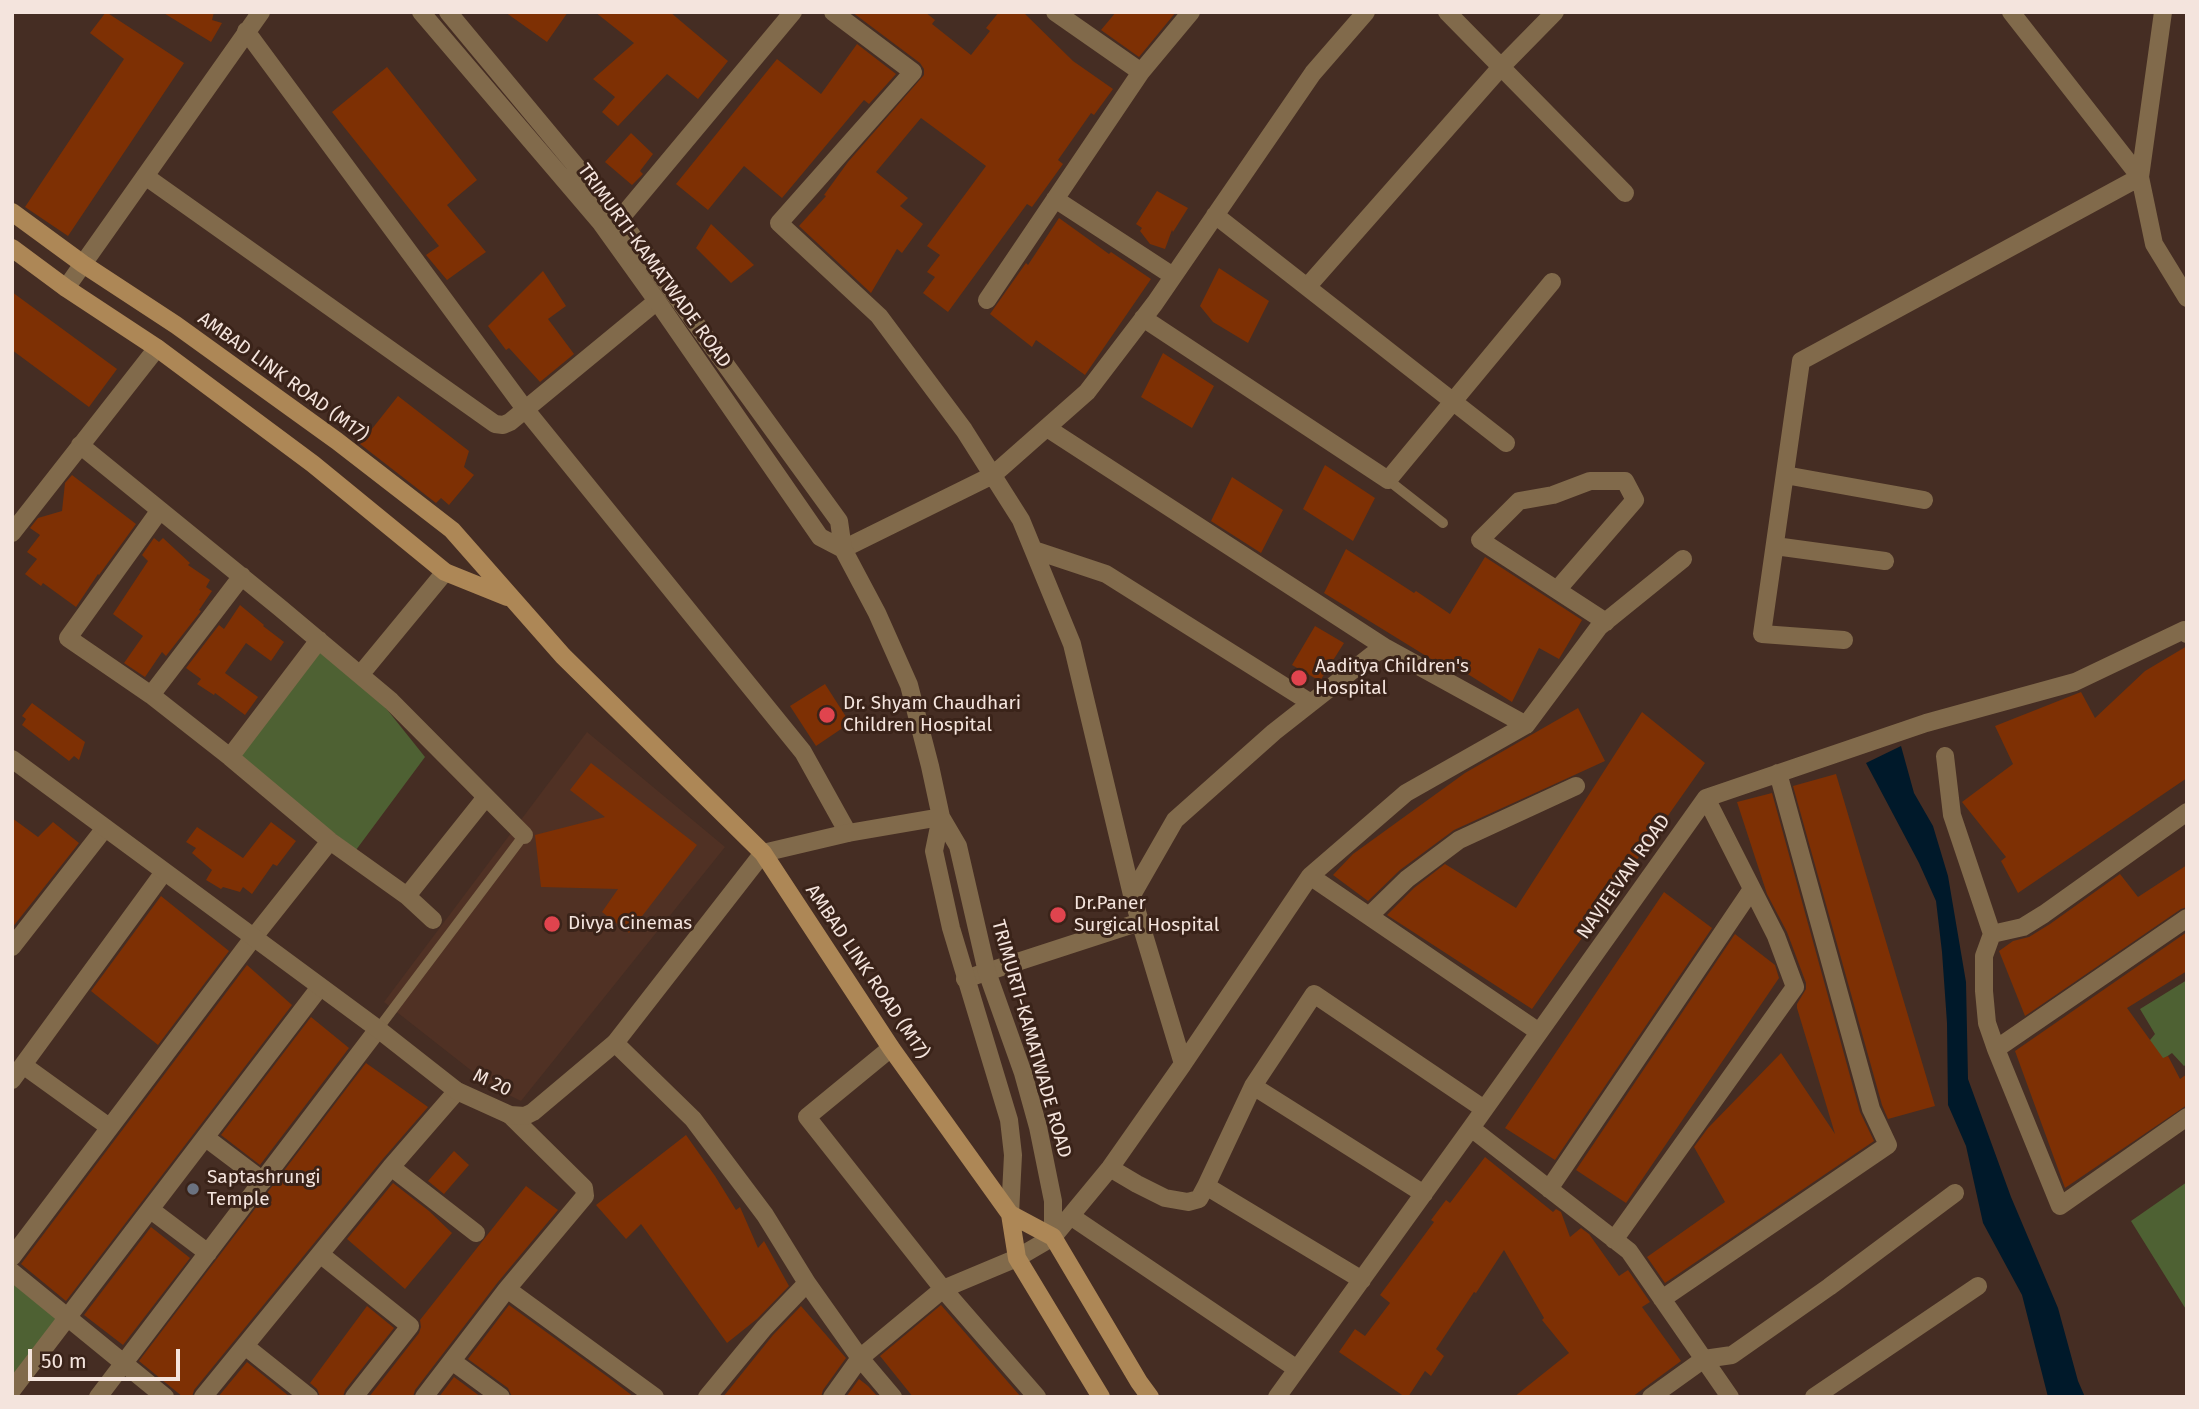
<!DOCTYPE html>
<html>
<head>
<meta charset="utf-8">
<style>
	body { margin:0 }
	#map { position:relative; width:2199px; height:1409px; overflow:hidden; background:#452d23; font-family:"Fira Sans",sans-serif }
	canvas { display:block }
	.frame { position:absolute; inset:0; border:14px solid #f4e4dd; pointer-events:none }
	.scale { position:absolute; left:28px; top:1349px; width:152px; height:32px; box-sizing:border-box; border:4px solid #f4e4dd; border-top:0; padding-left:9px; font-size:21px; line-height:24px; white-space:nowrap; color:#f4e4dd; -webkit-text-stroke:5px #3a2319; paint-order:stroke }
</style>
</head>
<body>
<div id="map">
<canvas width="2199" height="1409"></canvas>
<div class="frame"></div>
<div class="scale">50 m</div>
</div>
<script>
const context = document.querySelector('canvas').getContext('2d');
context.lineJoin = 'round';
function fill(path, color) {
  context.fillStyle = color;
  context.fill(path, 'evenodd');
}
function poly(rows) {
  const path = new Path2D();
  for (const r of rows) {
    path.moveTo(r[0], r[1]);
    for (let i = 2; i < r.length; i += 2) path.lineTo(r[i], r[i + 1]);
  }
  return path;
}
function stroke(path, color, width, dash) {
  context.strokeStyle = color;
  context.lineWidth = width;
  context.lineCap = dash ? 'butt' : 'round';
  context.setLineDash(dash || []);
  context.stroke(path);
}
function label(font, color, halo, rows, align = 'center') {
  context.font = font + ' "Fira Sans",sans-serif';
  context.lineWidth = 6;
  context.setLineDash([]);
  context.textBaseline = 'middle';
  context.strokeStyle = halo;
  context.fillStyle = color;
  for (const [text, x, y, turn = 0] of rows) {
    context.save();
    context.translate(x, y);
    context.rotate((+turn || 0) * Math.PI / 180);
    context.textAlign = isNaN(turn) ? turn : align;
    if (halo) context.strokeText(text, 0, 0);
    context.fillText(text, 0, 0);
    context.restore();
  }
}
const built = poly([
	[587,732,725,847,521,1101,491,1086,384,1002]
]);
const green = poly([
	[320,651,373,692,425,757,356,850,236,758],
	[2187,980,2187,1064,2184,1066,2172,1053,2159,1062,2146,1045,2155,1034,2140,1009],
	[2187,1182,2187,1311,2131,1221],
	[12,1273,69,1318,12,1390]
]);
const water = poly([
	[1901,746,1914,793,1933,826,1948,876,1966,982,1968,1079,2011,1197,2058,1308,2078,1381,2085,1397,2048,1397,2022,1295,1983,1223,1966,1146,1948,1105,1947,1023,1942,952,1936,901,1919,863,1866,763]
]);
const building = poly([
	[106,12,184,63,68,236,25,207,124,59,90,33],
	[162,12,214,12,212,20,222,23,211,42],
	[505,12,568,12,547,42],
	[595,12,670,12,728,61,698,99,667,74,618,126,602,112,615,97,593,79,634,43],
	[852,12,925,12,935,20,932,24,971,55,990,31,986,28,999,12,1023,12,1073,61,1113,89,1094,115,1091,113,1058,160,1063,164,1032,207,1027,204,948,312,923,293,935,277,927,272,940,255,927,246,986,166,921,118,876,172,908,198,900,206,923,224,902,253,897,249,871,293,799,226,826,196,824,195,848,162,924,75,924,69,920,63],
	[1116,12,1176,12,1139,57,1101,30],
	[857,44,896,74,869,104,864,100,782,198,744,166,708,210,676,184,777,59,821,94],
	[387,67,477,180,447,205,486,252,447,280,426,255,439,246,332,112],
	[631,133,653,154,640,171,643,174,632,185,605,162],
	[1157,191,1188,208,1173,232,1172,230,1165,249,1150,244,1140,231,1142,228,1136,224],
	[1059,218,1109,254,1111,252,1151,279,1085,375,1036,340,1032,347,990,314,1026,263,1028,265],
	[711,224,754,265,731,283,696,248],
	[1219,268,1269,301,1248,343,1213,322,1200,306],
	[543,271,566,306,548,319,574,354,540,382,509,348,506,350,488,326],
	[12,292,117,369,89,407,12,350],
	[1163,353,1214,386,1192,428,1141,397],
	[398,396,469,451,464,467,474,475,449,505,441,498,436,503,360,444],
	[1325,465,1375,498,1353,541,1303,509],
	[72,475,136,524,99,575,98,574,76,607,43,583,41,586,25,574,37,559,27,552,40,535,30,528,38,518,62,511,65,483],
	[1232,477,1283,510,1261,553,1211,521],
	[154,538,159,542,163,538,190,563,188,565,210,580,206,587,212,591,199,610,201,611,166,656,162,652,145,677,124,663,143,636,113,614,148,561,142,555],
	[1346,549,1414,593,1416,591,1450,614,1485,557,1582,620,1559,659,1539,648,1512,702,1447,661,1444,667,1324,593],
	[240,605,264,625,263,626,284,642,271,661,246,643,225,673,258,697,245,715,215,693,214,695,197,684,201,679,186,668,219,625,224,629],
	[1315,626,1344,643,1320,681,1292,665],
	[2187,646,2187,778,2018,893,2001,861,2006,857,1962,802,2013,764,1995,726,2081,692,2095,718,2145,671],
	[825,684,850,723,816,746,790,706],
	[32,703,85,742,79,760,74,756,69,761,22,725,26,719,22,716],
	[1578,708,1605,761,1454,830,1400,870,1368,901,1333,875,1353,854,1465,773],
	[1642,712,1705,763,1532,1009,1387,915,1414,888,1445,864,1516,908],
	[591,763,697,845,629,933,602,912,618,889,541,887,535,835,605,817,570,790],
	[1836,774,1935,1106,1888,1119,1882,1105,1793,786],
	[1772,793,1860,1112,1874,1141,1665,1283,1647,1257,1725,1202,1694,1147,1708,1128,1781,1053,1835,1134,1797,1008,1797,1004,1806,989,1806,983,1787,932,1767,894,1737,802],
	[12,818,38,837,53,822,79,843,12,928],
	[271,822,296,841,277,866,273,864,252,894,243,887,240,892,223,887,221,889,206,880,212,870,192,853,196,848,186,842,197,827,243,858],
	[2187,865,2187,907,2181,909,2025,1016,1999,951,2013,941,2029,937,2050,924,2120,874,2138,897],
	[1664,892,1712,928,1555,1160,1505,1128],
	[161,896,229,951,158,1045,91,991],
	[2187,932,2187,971,2127,1008,2163,1058,2168,1056,2180,1079,2187,1074,2187,1105,2065,1188,2015,1051],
	[1735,934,1775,965,1779,978,1626,1203,1576,1170],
	[247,965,292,1005,66,1301,21,1264],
	[311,1017,349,1048,260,1165,221,1135],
	[366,1063,428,1107,382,1160,194,1390,192,1397,183,1397,139,1361],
	[686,1135,715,1176,736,1210,740,1207,758,1248,764,1241,789,1286,757,1319,727,1343,641,1224,626,1239,596,1205],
	[454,1151,469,1165,444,1194,428,1181],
	[1485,1157,1553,1212,1556,1209,1561,1212,1570,1237,1581,1228,1589,1234,1619,1276,1628,1270,1650,1302,1642,1307,1681,1361,1632,1397,1514,1397,1569,1353,1542,1320,1544,1318,1504,1250,1476,1293,1474,1292,1436,1349,1444,1356,1431,1376,1425,1371,1408,1397,1405,1397,1339,1352,1355,1329,1365,1336,1390,1303,1380,1295,1434,1222,1431,1220,1446,1200,1450,1203],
	[393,1183,429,1211,452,1233,405,1289,347,1239],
	[526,1186,558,1210,498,1282,415,1390,413,1397,369,1397,419,1333,421,1327,420,1320],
	[151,1227,190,1258,123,1345,84,1315],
	[509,1305,608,1377,634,1397,512,1397,508,1388,468,1359],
	[941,1305,1021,1397,913,1397,880,1356],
	[367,1306,394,1328,345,1390,343,1397,320,1397,317,1389,310,1383],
	[801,1306,846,1358,823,1390,821,1397,723,1397,773,1335],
	[247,1362,290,1397,218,1397],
	[454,1377,481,1397,439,1397],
	[859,1379,868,1386,878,1397,846,1397]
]);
const service = poly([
	[1388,480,1443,523],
	[378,1029,524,835]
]);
const minor = poly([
	[833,12,913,72,779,223,879,316,964,430,1021,520,1072,644,1132,895,1183,1064,1310,876,1539,1032],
	[1055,12,1141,72],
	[1447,12,1625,193],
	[2011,12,2140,177,2154,244,2187,298],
	[246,31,525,409,803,752,848,833],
	[145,176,495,424,503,425,510,422,657,301],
	[1055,199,1173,276],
	[1215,215,1506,443],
	[608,228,620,219,793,12],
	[1307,287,1501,67,1555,12],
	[66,288,261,12],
	[987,300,1141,72,1191,12],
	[1143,318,1388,480,1552,282],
	[1047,428,1386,648],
	[80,445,279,607,391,701,524,835],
	[1785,475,1924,500],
	[160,510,68,638,151,695,230,757,330,841,407,896,433,920],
	[12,533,157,348],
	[1775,546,1885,561],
	[843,549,993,475,1087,392,1155,303,1313,73,1366,12],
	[1034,550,1106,574,1311,703],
	[1557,590,1635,500,1625,481,1590,481,1553,495,1519,501,1480,540,1606,622],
	[1844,640,1762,634,1801,361,2140,177,2163,12],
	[360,675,445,572],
	[151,695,242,576],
	[1945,756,1952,815,1992,934,2023,927,2044,914,2187,812],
	[230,757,319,640],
	[1310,876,1406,793,1526,725],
	[1132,895,1175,820,1274,732,1372,655,1386,648,1526,725,1599,627,1683,559],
	[407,896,486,797],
	[1369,916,1407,879,1459,840,1576,786],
	[2187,918,1996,1049,2060,1206,2187,1117],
	[1992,934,1984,956,1984,991,1987,1023,1996,1049],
	[12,947,105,828],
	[965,979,1140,922],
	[615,1043,693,1119,765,1215,807,1283],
	[891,1048,807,1117,943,1289,1037,1397],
	[23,1065,109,1127],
	[12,1080,164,872],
	[1253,1086,1424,1194],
	[1471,1128,1629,1251,1730,1397],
	[206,1138,263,1181],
	[391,1167,476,1233],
	[1110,1168,1137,1184,1165,1198,1188,1202,1199,1199,1206,1186],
	[1549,1189,1752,889],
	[151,1210,208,1253],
	[1072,1217,1297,1369],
	[1614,1240,1795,987,1776,936,1706,798],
	[320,1254,410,1326,354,1397],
	[12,1257,253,938,330,841],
	[12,1272,165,1397],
	[1362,1280,1206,1186,1253,1086,1314,994,1484,1109],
	[507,1289,655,1397],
	[1662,1299,1888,1145,1871,1109,1778,773],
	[245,1346,309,1397],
	[452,1361,501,1397],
	[12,1390,320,987],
	[98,1397,378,1029],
	[203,1397,391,1167,457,1091],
	[424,1397,507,1289,585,1196,584,1188,510,1115],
	[707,1397,764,1328,807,1283,860,1358,893,1397],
	[832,1397,860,1358,943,1289,1017,1258,1053,1237,1110,1168,1183,1064],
	[1277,1397,1471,1128,1706,798,1926,723,2075,682,2184,630,2187,634],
	[1651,1397,1704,1359,1732,1355,1829,1287,1955,1193],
	[1814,1397,1978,1286]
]);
const tertiary = poly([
	[421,12,601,223,657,301,820,537,843,549],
	[448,12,620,219,839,521,843,549,877,613,909,685,930,766,941,817,958,846,987,972,1023,1073,1038,1127,1053,1201,1053,1237],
	[12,759,378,1029,457,1091,510,1115,525,1116,533,1112,615,1043,763,853,848,833,941,817],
	[941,817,934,851,951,928,1009,1120,1013,1155,1010,1214]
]);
const secondary = poly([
	[12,212,83,264,176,325,337,441,452,530,563,656,763,853,891,1048,1010,1214,1053,1237,1139,1382,1150,1397],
	[12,248,66,288,157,348,313,464,445,572,507,597],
	[1010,1214,1017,1258,1101,1397]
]);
const markers = [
	[1299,678,9,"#e0444e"],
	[827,715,9,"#e0444e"],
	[1058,915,9,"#e0444e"],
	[552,924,9,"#e0444e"],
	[193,1189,7,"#6b7280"]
];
const streetNames = [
	["TRIMURTI-KAMATWADE ROAD",654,266,54],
	["AMBAD LINK ROAD (M17)",283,377,36],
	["NAVJEEVAN ROAD",1624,877,-55],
	["AMBAD LINK ROAD (M17)",867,972,56],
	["TRIMURTI-KAMATWADE ROAD",1031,1039,74],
	["M 20",492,1083,25]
];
const poiNames = [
	["Aaditya Children's",1315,667],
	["Hospital",1315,689],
	["Dr. Shyam Chaudhari",843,704],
	["Children Hospital",843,726],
	["Dr.Paner",1074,904],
	["Surgical Hospital",1074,926],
	["Divya Cinemas",568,924],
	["Saptashrungi",207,1178],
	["Temple",207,1200]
];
fill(built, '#503124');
fill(green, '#4e6133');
fill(water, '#00192a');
fill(building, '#7e3004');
stroke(service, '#816a4b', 10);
stroke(minor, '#816a4b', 18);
stroke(tertiary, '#816a4b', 18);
stroke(secondary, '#ad8756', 18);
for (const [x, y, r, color] of markers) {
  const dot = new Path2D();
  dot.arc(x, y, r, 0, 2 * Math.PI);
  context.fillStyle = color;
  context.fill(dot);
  stroke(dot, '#3a2319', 2.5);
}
label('19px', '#f4e4dd', '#3a2319', streetNames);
label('19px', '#f4e4dd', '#3a2319', poiNames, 'left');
</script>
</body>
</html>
